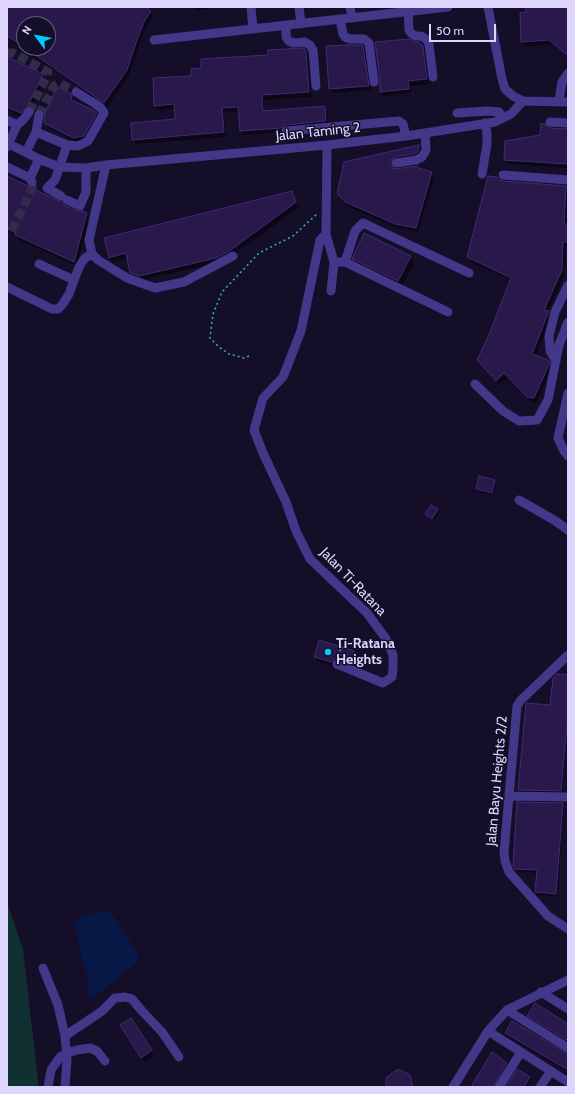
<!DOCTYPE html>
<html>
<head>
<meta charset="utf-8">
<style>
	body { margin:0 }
	#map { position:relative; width:575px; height:1094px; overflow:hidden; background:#150e28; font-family:Cabin,sans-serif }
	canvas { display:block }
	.frame { position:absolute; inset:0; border:8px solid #ded5ff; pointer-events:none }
	.north { position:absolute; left:16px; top:16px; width:40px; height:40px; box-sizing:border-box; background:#150e28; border:1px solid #655e7e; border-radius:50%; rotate:302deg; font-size:11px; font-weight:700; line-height:16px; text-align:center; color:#ded5ff }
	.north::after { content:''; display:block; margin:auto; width:14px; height:18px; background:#01ccff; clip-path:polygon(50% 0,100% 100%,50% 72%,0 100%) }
	.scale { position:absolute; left:429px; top:24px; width:67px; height:18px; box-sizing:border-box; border:2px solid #ded5ff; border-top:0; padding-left:5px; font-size:12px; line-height:14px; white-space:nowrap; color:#ded5ff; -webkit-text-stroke:3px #150e28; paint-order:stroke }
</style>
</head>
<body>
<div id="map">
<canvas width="575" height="1094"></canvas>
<div class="frame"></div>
<div class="north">N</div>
<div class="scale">50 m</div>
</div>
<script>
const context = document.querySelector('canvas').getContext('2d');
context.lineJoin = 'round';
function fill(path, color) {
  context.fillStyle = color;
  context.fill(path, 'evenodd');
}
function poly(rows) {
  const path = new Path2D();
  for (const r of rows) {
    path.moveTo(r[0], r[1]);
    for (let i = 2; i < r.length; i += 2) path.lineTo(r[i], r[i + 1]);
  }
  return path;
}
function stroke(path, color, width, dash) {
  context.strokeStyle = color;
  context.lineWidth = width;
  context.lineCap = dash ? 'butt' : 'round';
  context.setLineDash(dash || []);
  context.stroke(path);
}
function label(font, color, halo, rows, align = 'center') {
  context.font = font + ' Cabin,sans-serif';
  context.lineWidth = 3;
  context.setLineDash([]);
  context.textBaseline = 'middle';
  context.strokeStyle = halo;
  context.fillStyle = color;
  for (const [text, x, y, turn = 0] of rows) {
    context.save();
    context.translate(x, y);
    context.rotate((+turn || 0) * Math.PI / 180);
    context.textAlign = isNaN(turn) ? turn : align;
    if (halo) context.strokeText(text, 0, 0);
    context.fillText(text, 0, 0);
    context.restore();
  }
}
const green = poly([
	[7,902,23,950,38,1080,38,1087,7,1087]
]);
const water = poly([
	[105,910,115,918,138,954,138,962,92,998,88,994,88,976,82,959,75,925,80,917]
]);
const shadow = poly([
	[7,7,144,7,151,11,153,16,147,25,140,42,129,75,107,107,7,38],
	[24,24,48,24,48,48,24,48],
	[194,7,223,7,196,10],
	[526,7,568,7,568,57,553,44,524,47,522,42,521,14,528,13],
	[421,44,425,52,429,84,410,86,411,93,383,96,381,92],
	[363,47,366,52,371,90,333,93,330,89],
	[305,50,308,55,311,97,264,100,264,112,324,107,327,112,328,126,284,132,243,135,241,131,239,111,224,112,226,137,136,144,133,140,176,120,176,109,158,110,155,105,192,77,269,56],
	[7,60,42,75,45,80,29,111,23,118,7,109],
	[70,94,75,103,96,113,99,118,86,141,76,142,48,127,45,123],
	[549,129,568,129,568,168,508,164,505,159],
	[419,146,421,151,420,157,393,165,392,168,394,170,418,167,419,169,432,173,434,178,418,232,398,228,349,207,340,199,338,194,344,163],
	[7,177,77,212,86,214,89,219,77,266,19,240,17,236,7,231],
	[499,180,502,182,566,187,568,191,567,225,568,225,568,247,565,247,564,276,548,311,551,317,536,356,547,360,552,367,536,403,531,402,507,378,499,385,481,365,478,360,489,337,511,280,471,262,468,257],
	[292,192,298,208,230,257,218,263,142,280,134,277,131,272,128,258,113,262,110,258,105,238],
	[410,257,414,263,402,287,357,265,354,259],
	[494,481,496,484,493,495,479,492,477,489],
	[437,510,439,513,434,521,428,517,426,515],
	[354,651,356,656,354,662,341,658,340,662,334,666,317,661,315,657],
	[568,676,568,729,562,794,521,793,519,790,551,706],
	[562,804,564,807,557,897,538,895,536,892,538,873,517,872,515,868],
	[528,1016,568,1025,568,1042,530,1019],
	[124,1030,151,1051,154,1055,144,1062],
	[506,1033,568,1054,568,1072,507,1036],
	[507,1063,508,1066,495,1087,472,1087],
	[529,1077,531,1080,527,1087,507,1087]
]);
const building = poly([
	[7,7,146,7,151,11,145,20,138,37,127,70,104,103,25,48,48,48,48,24,24,24,24,47,7,36,7,7],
	[525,7,568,7,568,56,549,40,521,42,520,13,527,12,525,7],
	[409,39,415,42,419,42,423,46,427,79,408,81,409,89,380,92,380,81,375,42,409,39],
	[348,45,362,45,363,46,369,86,329,89,326,46,348,45],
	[304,48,306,51,309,92,262,95,263,111,325,106,326,121,285,125,281,128,240,131,238,107,222,108,224,132,132,140,131,123,175,119,174,104,154,106,153,78,191,76,191,69,201,68,201,59,268,55,268,50,304,48],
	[7,57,43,74,27,107,21,113,7,107,7,57],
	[57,87,70,93,72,97,71,100,93,110,97,113,84,136,73,138,44,123,45,113,57,87],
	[541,124,545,124,550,128,568,129,568,164,504,160,505,141,540,135,541,124],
	[419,145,418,152,414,154,395,157,391,160,390,164,394,169,418,166,418,168,432,172,416,228,395,224,345,202,337,194,344,162,419,145],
	[7,176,61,202,64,205,77,211,83,211,87,213,74,262,15,235,16,233,7,229,7,176],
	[488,176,497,177,499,180,503,181,566,186,564,224,568,224,568,242,563,242,562,270,544,310,549,311,532,354,548,360,550,362,534,398,527,397,504,373,496,381,477,360,488,337,511,278,467,257,488,176],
	[292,191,296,202,228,252,216,258,139,276,130,273,126,253,109,258,104,238,292,191],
	[364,233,411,256,398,281,352,259,364,233],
	[479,476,495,480,492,493,476,489,479,476],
	[431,505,438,509,432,519,425,514,431,505],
	[319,640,354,651,352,658,339,655,338,658,334,659,331,662,314,657,319,640],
	[557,674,568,675,568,714,561,791,518,790,526,703,550,705,553,678,557,674],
	[517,802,563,803,556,894,535,892,537,870,514,869,513,865,517,802],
	[535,1003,568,1024,568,1041,527,1016,535,1003],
	[131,1018,152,1050,141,1058,120,1025,131,1018],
	[512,1021,568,1054,568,1070,505,1033,512,1021],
	[492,1052,507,1063,493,1087,471,1087,492,1052],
	[517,1069,530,1077,524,1087,506,1087,517,1069],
	[399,1070,407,1073,410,1075,412,1083,412,1087,386,1087,386,1079,388,1076,395,1071,399,1070]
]);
const minorTunnel = poly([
	[7,55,9,53,13,53,48,72,47,76,29,112],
	[39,115,54,86,59,83,76,92],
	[12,230,32,189,32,182]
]);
const path = poly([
	[249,356,244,358,229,354,219,347,210,338,213,314,222,292,259,253,293,236,318,213],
	[339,656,341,647,346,648]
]);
const minor = poly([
	[251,7,253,29],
	[299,7,301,24],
	[350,7,352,18],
	[408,7,409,30,411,33,415,36,421,36,426,39,429,44,433,77],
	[488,7,502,79,505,89,513,96,523,101,568,102],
	[340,19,343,34,345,37,350,39,364,39,369,43,374,82],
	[286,25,286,37,289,41,293,43,305,42,310,45,313,50,316,86],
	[154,40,448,7],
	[559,101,562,82,568,73],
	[457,113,487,111,499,112,503,118],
	[7,120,17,125],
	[550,122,568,123],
	[286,131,399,121,403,124,406,136],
	[36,132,67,145,78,146,88,141,104,113,101,108,94,103,76,92],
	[7,143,39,159,59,167,86,168,106,165,327,145,406,136,495,122,511,114,523,101],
	[327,145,326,234,334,262,331,291],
	[7,147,17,125,23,120,29,112],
	[26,152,36,132,39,115],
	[396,163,416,160,422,157,426,150,425,133],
	[106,165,89,240,92,254,98,260,127,278,155,288,184,282,233,256],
	[7,167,30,178],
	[482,174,487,144,487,133,485,123],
	[503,175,568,180],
	[32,182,30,178,39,159],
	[61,196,47,188,55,180,67,145],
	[67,200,80,206,86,192,86,168],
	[326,234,320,240,301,331,283,377,263,398,254,430,263,453,286,502,296,531,310,559,367,613,386,639,393,655,393,668,392,677,383,683,337,664],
	[339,262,345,262,448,312],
	[345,262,355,231,363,223,469,273],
	[39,264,74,280,80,265,85,258,92,254],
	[7,287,52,309,58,309,62,305,69,294,74,280],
	[556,361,550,351,549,336,555,312,568,285],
	[475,384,503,411,519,421,537,420,548,400,559,345,568,322],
	[568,393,558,438,564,451,568,456],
	[519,500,554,520,568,530],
	[568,655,521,700,517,706,504,852,505,861,509,872,548,916,568,929],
	[509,796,568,797],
	[43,968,58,1005,65,1036,67,1059,65,1087],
	[541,992,568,1009],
	[507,1010,568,1048],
	[488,1031,568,1082],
	[65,1036,102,1011,115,998,125,997,132,999,142,1011,162,1032,179,1057],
	[48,1087,51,1070,60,1057,67,1053,77,1050,90,1048,97,1051,105,1061],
	[453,1087,488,1031,507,1010,568,980],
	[499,1087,521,1052],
	[540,1087,551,1071]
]);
const markers = [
	[328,652,4,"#01ccff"]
];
const streetNames = [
	["Jalan Taming 2",318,132,-6],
	["Jalan Ti-Ratana",353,582,46],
	["Jalan Bayu Heights 2/2",497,781,-85]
];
const poiNames = [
	["Ti-Ratana",336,644],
	["Heights",336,660]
];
fill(green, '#113032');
fill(water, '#071847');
fill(shadow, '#0007');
fill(building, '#28194a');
stroke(building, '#412a77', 1);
stroke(minorTunnel, '#332c48', 9, [9, 4.5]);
stroke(path, '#29b9bf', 1.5, [2, 3]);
stroke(minor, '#423789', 9);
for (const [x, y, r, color] of markers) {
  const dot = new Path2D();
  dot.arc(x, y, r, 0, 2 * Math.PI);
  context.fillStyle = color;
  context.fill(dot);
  stroke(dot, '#150e28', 1.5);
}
label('14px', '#ded5ff', '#150e28', streetNames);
label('bold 14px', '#ded5ff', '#150e28', poiNames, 'left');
</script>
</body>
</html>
